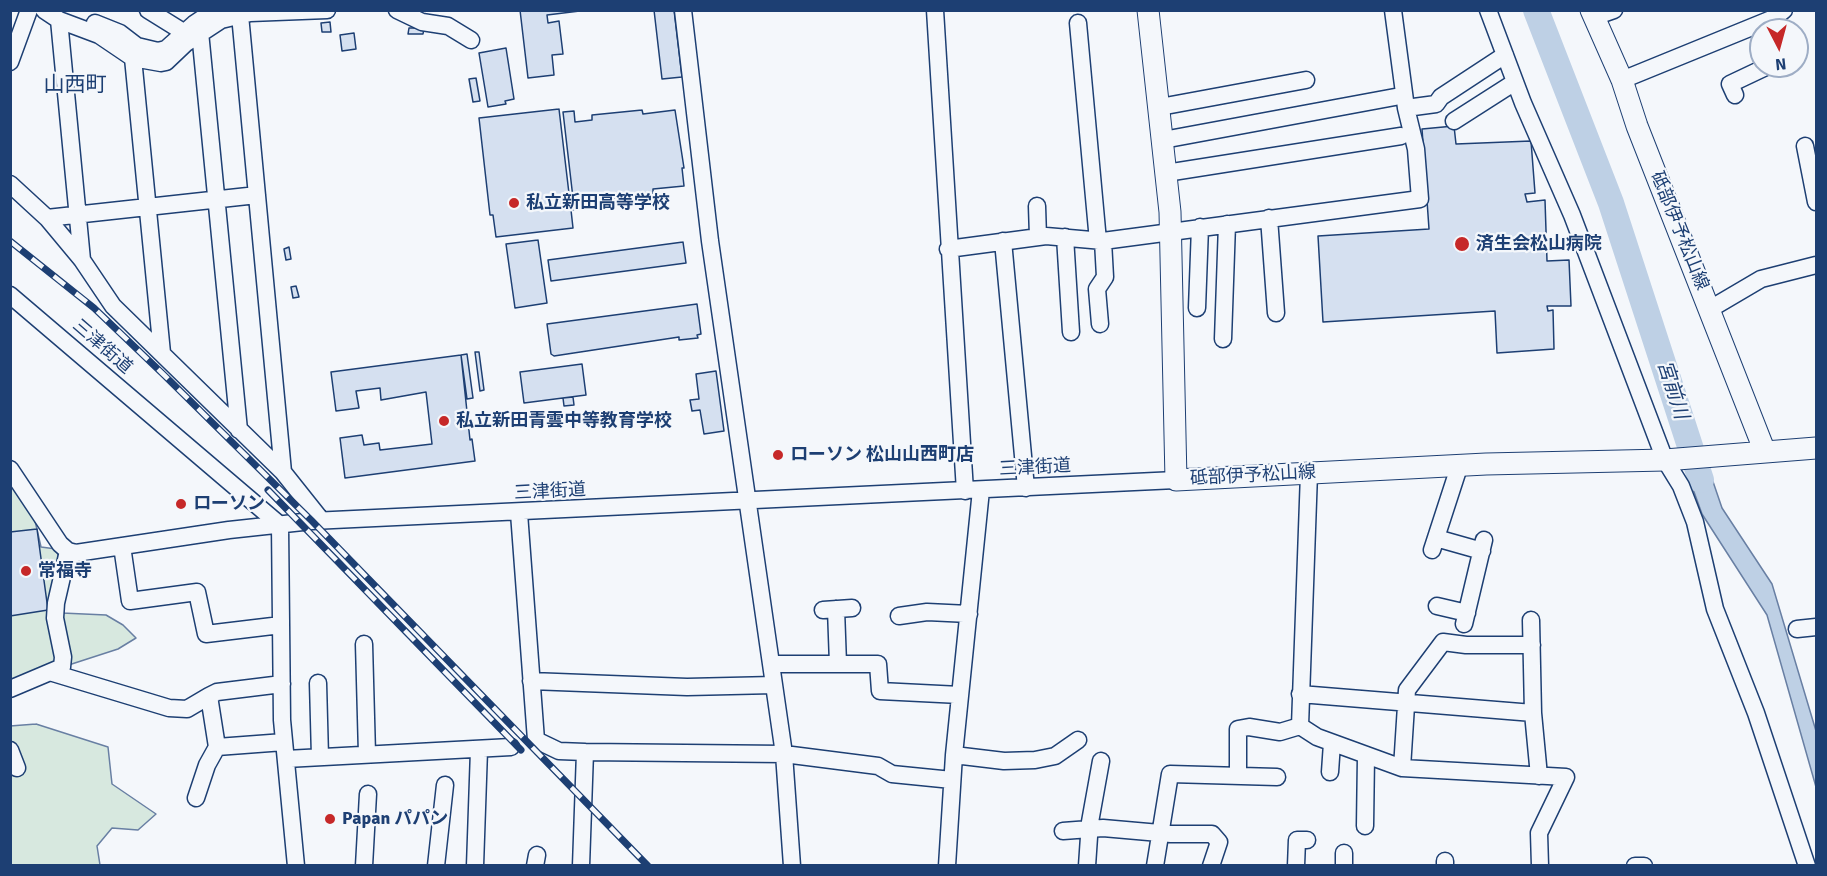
<!DOCTYPE html>
<html>
<head>
<meta charset="utf-8">
<style>
	body { margin:0 }
	#map { position:relative; width:1827px; height:876px; overflow:hidden; background:#f4f7fb; font-family:Signika,sans-serif }
	canvas { display:block }
	.frame { position:absolute; inset:0; border:12px solid #1d3f73; pointer-events:none }
	.north { position:absolute; left:1749px; top:18px; width:60px; height:60px; box-sizing:border-box; background:#f4f7fb; border:2px solid #9eadc5; border-radius:50%; rotate:174deg; font-size:16px; font-weight:700; line-height:24px; text-align:center; color:#1d3f73 }
	.north::after { content:''; display:block; margin:auto; width:21px; height:27px; background:#c62828; clip-path:polygon(50% 0,100% 100%,50% 72%,0 100%) }
</style>
</head>
<body>
<div id="map">
<canvas width="1827" height="876"></canvas>
<div class="frame"></div>
<div class="north">N</div>
</div>
<script>
const context = document.querySelector('canvas').getContext('2d');
context.lineJoin = 'round';
function fill(path, color) {
  context.fillStyle = color;
  context.fill(path, 'evenodd');
}
function poly(rows) {
  const path = new Path2D();
  for (const r of rows) {
    path.moveTo(r[0], r[1]);
    for (let i = 2; i < r.length; i += 2) path.lineTo(r[i], r[i + 1]);
  }
  return path;
}
function stroke(path, color, width, dash) {
  context.strokeStyle = color;
  context.lineWidth = width;
  context.lineCap = dash ? 'butt' : 'round';
  context.setLineDash(dash || []);
  context.stroke(path);
}
function label(font, color, halo, rows, align = 'center') {
  context.font = font + ' Signika,"Noto Sans JP",sans-serif';
  context.lineWidth = 4.5;
  context.setLineDash([]);
  context.textBaseline = 'middle';
  context.strokeStyle = halo;
  context.fillStyle = color;
  for (const [text, x, y, turn = 0] of rows) {
    context.save();
    context.translate(x, y);
    context.rotate((+turn || 0) * Math.PI / 180);
    context.textAlign = isNaN(turn) ? turn : align;
    if (halo) context.strokeText(text, 0, 0);
    context.fillText(text, 0, 0);
    context.restore();
  }
}
const green = poly([
	[10,478,33,512,41,547,56,549,61,563,62,613,106,615,123,625,136,638,118,649,10,684,10,478],
	[36,724,108,747,112,784,156,814,138,830,112,828,97,846,100,865,103,865,11,865,10,726,36,724]
]);
const water = poly([
	[1707,464,1722,508,1772,584,1816,731,1816,787,1767,615,1702,514,1685,467,1707,464]
]);
const river = poly([
	[1536,10,1611,203,1701,480]
]);
const building = poly([
	[520,10,588,10,547,15,548,23,559,21,563,54,552,55,554,75,528,78,520,10],
	[654,10,674,10,682,77,662,79,654,10],
	[330,22,331,32,322,32,321,23,330,22],
	[409,28,424,28,423,34,408,34,409,28],
	[354,33,356,49,342,51,340,35,354,33],
	[506,48,514,99,505,101,506,104,488,107,479,53,506,48],
	[476,78,480,101,473,102,469,79,476,78],
	[559,109,570,202,584,200,585,208,571,210,573,228,496,237,493,215,490,215,479,118,559,109],
	[642,110,643,114,675,110,684,168,682,168,684,186,653,189,653,194,604,199,604,195,573,198,563,112,574,111,575,122,592,120,592,115,642,110],
	[1454,126,1456,144,1531,141,1535,193,1525,194,1527,202,1545,200,1547,261,1569,260,1571,306,1547,306,1548,311,1553,310,1554,349,1497,353,1495,311,1323,322,1318,236,1429,229,1422,129,1454,126],
	[538,240,547,303,515,308,506,244,538,240],
	[683,242,686,263,551,281,548,260,683,242],
	[289,247,291,259,286,260,284,249,289,247],
	[296,286,299,297,293,298,291,287,296,286],
	[697,304,701,334,697,335,698,338,679,340,679,337,554,356,551,354,547,324,697,304],
	[475,352,479,352,484,390,480,391,475,352],
	[467,354,473,398,467,399,461,355,467,354],
	[461,355,470,440,472,439,475,461,345,478,340,438,362,435,364,445,379,443,380,450,432,444,426,392,381,400,380,388,356,391,359,408,336,411,331,372,461,355],
	[582,364,586,395,524,403,520,372,582,364],
	[716,371,724,431,704,434,700,410,692,411,690,400,699,399,696,374,716,371],
	[573,397,574,405,564,406,563,398,573,397],
	[37,529,48,610,10,616,10,532,37,529]
]);
const minor = poly([
	[44,10,59,20,99,35,133,58,161,63,166,62,186,43,221,20,250,13,327,10],
	[148,10,185,33],
	[234,10,240,15,283,472],
	[397,10,422,22,448,26,471,40],
	[683,10,710,241,784,754,792,866],
	[935,10,965,491],
	[1488,10,1523,103,1572,215,1665,460,1681,486,1695,522,1715,609,1756,713,1807,866],
	[1594,17,1614,10],
	[59,20,82,260],
	[95,23,120,33,137,46,158,51,166,49,194,24,215,10],
	[1078,23,1098,241],
	[200,32,239,430],
	[133,58,162,353],
	[10,62,29,10],
	[1622,80,1774,18,1784,10],
	[1735,95,1730,84,1768,66],
	[1160,107,1306,80],
	[1406,108,1436,104,1441,97,1505,55],
	[1454,121,1515,82],
	[1163,140,1395,97],
	[1805,146,1816,202],
	[1166,173,1401,136],
	[10,184,47,218,82,260,113,306,283,472,322,521],
	[1037,206,1038,237],
	[47,218,257,195],
	[1269,218,1276,313],
	[1065,237,1071,332],
	[1003,241,1026,488],
	[948,249,1046,236,1103,241,1420,199,1416,149,1406,108,1393,10],
	[10,295,280,525],
	[1197,308,1200,227],
	[1710,309,1761,279,1816,265],
	[1100,324,1097,289,1105,277,1103,241],
	[1223,339,1227,224],
	[10,469,60,544,68,551,76,553,229,530,312,521,1176,480],
	[1309,473,1300,726,1317,737,1402,768,1566,777,1539,833,1540,866],
	[519,513,536,740,559,751,585,752,581,866],
	[280,525,282,720,296,866],
	[1436,538,1482,551],
	[122,546,130,601,197,592,206,634,281,625],
	[1432,550,1459,467],
	[1437,606,1467,613],
	[836,609,838,664],
	[823,610,852,608],
	[899,616,927,612,969,614],
	[1531,620,1533,713,1539,776],
	[1464,624,1484,540],
	[1797,629,1816,627],
	[364,644,367,754],
	[771,664,878,664,880,691,960,695],
	[53,673,169,708,187,709,209,696],
	[531,681,687,687,774,685],
	[318,683,320,757],
	[282,684,217,692,209,696,217,747,284,742],
	[10,689,62,667,63,657,55,618,56,603,68,551],
	[1300,694,1533,713],
	[10,750,17,768],
	[585,752,784,754,878,766,892,774,952,780],
	[954,755,1004,761,1035,760,1055,756,1078,740],
	[286,759,511,747],
	[1402,768,1407,690,1443,642,1466,645,1532,645],
	[1330,772,1332,743],
	[1238,776,1238,729,1249,727,1280,732,1300,726],
	[196,798,207,765,217,747],
	[1365,826,1366,756],
	[1063,831,1103,828,1171,834,1212,834,1219,842,1211,866],
	[364,866,368,794],
	[436,866,445,785],
	[475,866,479,750],
	[535,866,537,855],
	[947,866,954,755,981,490],
	[1087,866,1090,822,1101,761],
	[1155,866,1170,774,1277,777],
	[1296,866,1297,840,1307,840],
	[1344,866,1344,853],
	[1445,866,1445,861],
	[1635,866,1644,866]
]);
const major = poly([
	[1148,10,1170,212,1176,480,1486,464,1665,460,1816,448],
	[1591,10,1622,80,1637,126,1765,452]
]);
const rail = poly([
	[10,241,94,308,163,374,312,521,648,866],
	[268,490,521,750]
]);
const markers = [
	[514,203,6,"#c62828"],
	[1462,244,8,"#c62828"],
	[444,421,6,"#c62828"],
	[778,455,6,"#c62828"],
	[181,504,6,"#c62828"],
	[26,571,6,"#c62828"],
	[330,819,6,"#c62828"]
];
const poiNames = [
	["私立新田高等学校",526,203],
	["済生会松山病院",1476,244],
	["私立新田青雲中等教育学校",456,421],
	["ローソン 松山山西町店",790,455],
	["ローソン",193,504],
	["常福寺",38,571],
	["Papan パパン",342,819]
];
const streetNames = [
	["砥部伊予松山線",1679,231,68],
	["三津街道",102,347,41],
	["三津街道",1035,468,-3],
	["砥部伊予松山線",1253,476,-3],
	["三津街道",550,492,-3]
];
const waterNames = [
	["宮前川",1672,390,72]
];
const quarterNames = [
	["山西町",75,85]
];
fill(green, '#d7e8df');
stroke(green, '#687fa3', 1.5);
fill(water, '#bed0e5');
stroke(water, '#687fa3', 1.5);
stroke(river, '#bed0e5', 26);
fill(building, '#d5e0f0');
stroke(building, '#1d3f73', 1.5);
stroke(minor, '#1d3f73', 19);
stroke(major, '#1d3f73', 23);
stroke(minor, '#f4f7fb', 16);
stroke(major, '#f4f7fb', 21);
stroke(rail, '#1d3f73', 7);
stroke(rail, '#f4f7fb', 4.5, [14]);
for (const [x, y, r, color] of markers) {
  const dot = new Path2D();
  dot.arc(x, y, r, 0, 2 * Math.PI);
  context.fillStyle = color;
  context.fill(dot);
  stroke(dot, '#f4f7fb', 2);
}
label('bold 18px', '#1d3f73', '#f4f7fb', poiNames, 'left');
label('18px', '#1d3f73', '#f4f7fb', streetNames);
label('italic 20px', '#1d3f73', '#f4f7fb', waterNames);
label('21px', '#1d3f73', '#f4f7fb', quarterNames);
</script>
</body>
</html>
